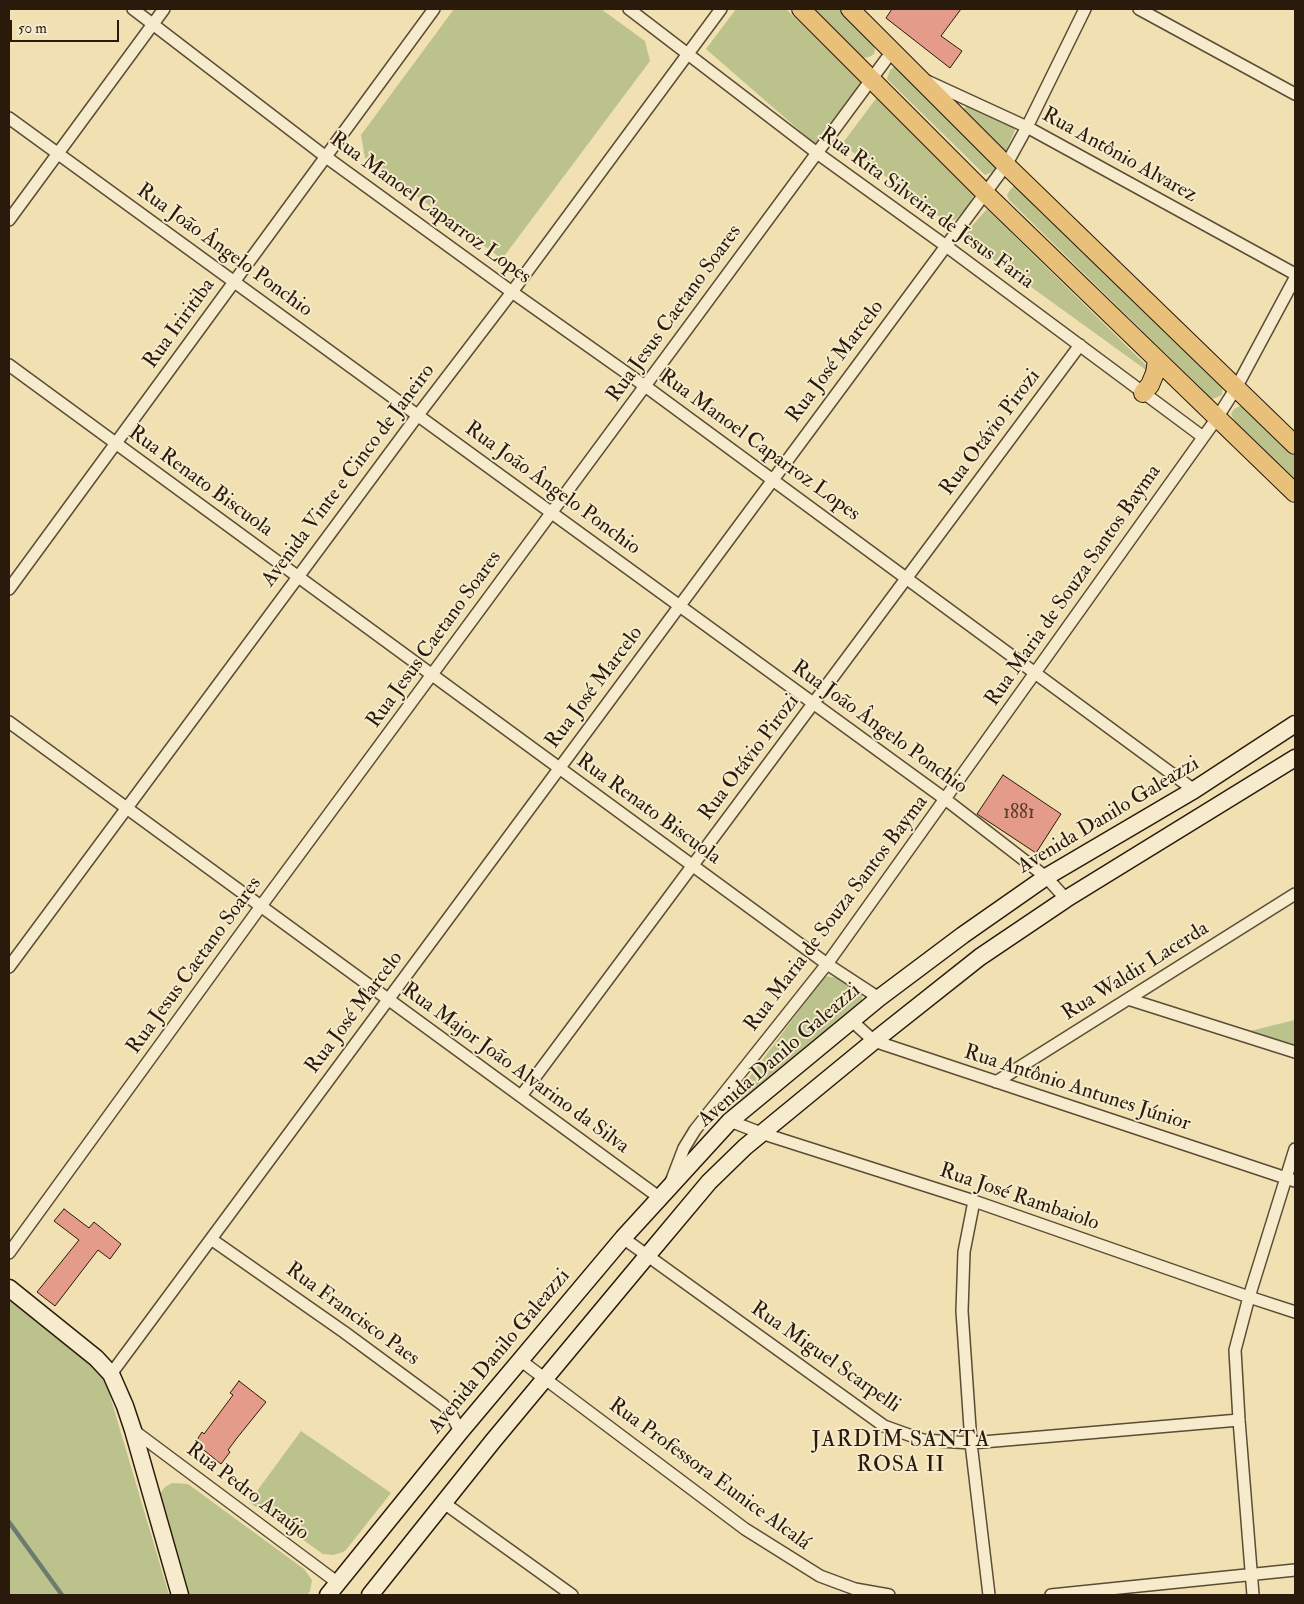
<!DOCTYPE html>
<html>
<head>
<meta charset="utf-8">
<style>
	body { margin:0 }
	#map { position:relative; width:1304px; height:1604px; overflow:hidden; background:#f1e0b2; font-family:"IM FELL Double Pica",serif }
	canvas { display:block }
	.frame { position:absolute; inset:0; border:10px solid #291a0b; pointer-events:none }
	.scale { position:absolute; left:10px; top:20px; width:109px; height:22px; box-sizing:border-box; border:2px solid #291a0b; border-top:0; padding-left:6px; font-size:15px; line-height:18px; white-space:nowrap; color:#291a0b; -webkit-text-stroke:4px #f6ebcd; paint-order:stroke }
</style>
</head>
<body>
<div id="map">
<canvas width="1304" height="1604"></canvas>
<div class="frame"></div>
<div class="scale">50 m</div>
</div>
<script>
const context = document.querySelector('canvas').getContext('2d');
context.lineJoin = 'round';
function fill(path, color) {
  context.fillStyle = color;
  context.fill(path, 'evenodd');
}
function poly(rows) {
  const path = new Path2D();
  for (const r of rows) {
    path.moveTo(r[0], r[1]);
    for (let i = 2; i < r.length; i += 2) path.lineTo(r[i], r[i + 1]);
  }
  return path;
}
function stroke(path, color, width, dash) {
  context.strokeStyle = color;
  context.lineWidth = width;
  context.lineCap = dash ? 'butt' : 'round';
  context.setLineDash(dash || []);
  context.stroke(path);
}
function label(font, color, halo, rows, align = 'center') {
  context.font = font + ' "IM FELL Double Pica",serif';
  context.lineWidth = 4;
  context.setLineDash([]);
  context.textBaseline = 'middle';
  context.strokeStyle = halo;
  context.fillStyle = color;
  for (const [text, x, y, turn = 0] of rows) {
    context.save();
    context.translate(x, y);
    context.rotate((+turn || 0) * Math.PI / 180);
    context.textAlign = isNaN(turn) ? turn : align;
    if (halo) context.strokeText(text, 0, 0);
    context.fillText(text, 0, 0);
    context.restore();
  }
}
const green = poly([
	[454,9,601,9,645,41,650,61,502,259,365,158,361,135],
	[736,9,786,9,861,82,815,144,706,49],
	[813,9,840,9,869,37,875,49,874,54,869,57,863,58],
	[897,64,995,161,995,168,992,172,985,175,887,79,890,70],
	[878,96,975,192,968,207,955,220,944,220,842,144],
	[971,102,1017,126,1003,157,959,113],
	[1015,185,1223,387,1222,394,1220,396,1212,399,1009,200,1007,195,1010,190],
	[987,209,1147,366,1146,370,962,237],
	[1240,406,1248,408,1295,454,1295,480,1234,420,1231,414,1234,409],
	[825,976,837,978,863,993,861,1003,727,1116,725,1110],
	[1295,1020,1295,1046,1250,1031],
	[9,1299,91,1363,105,1379,169,1595,9,1595],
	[301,1431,391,1493,345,1551,340,1553,333,1555,323,1554,249,1502],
	[172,1483,188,1484,304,1569,312,1580,310,1591,307,1595,188,1595,159,1495,165,1487]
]);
const stream = poly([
	[9,1522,62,1595]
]);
const building = poly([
	[892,9,961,9,941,36,962,51,950,68,886,18,892,9],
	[1003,775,1061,814,1036,853,977,814,1003,775],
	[64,1209,89,1228,94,1222,121,1244,110,1259,98,1250,55,1306,37,1292,79,1240,54,1221,64,1209],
	[239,1381,266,1402,237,1438,228,1450,230,1452,221,1464,195,1443,202,1432,204,1434,233,1395,230,1393,239,1381]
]);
const street = poly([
	[133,9,326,157,512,292,645,386,1194,790],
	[629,9,817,153,946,246,1203,437],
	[1139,9,1295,94],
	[927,81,1027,127,1295,274],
	[9,118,945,799,1046,877,1066,899],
	[9,220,164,9],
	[9,365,827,964,879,998],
	[9,589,434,9],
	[9,722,660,1198],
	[9,967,418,415,512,292,721,9],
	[1128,999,1295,1052],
	[852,1021,874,1041,1295,1181],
	[996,1082,1295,894],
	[521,1096,1080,345],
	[730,1121,761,1133,974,1201,1249,1297,1295,1312],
	[671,1182,684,1148,695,1130,827,964,1217,418,1236,388,1295,278],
	[974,1201,964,1252,962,1311,971,1443,989,1595],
	[623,1238,884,1426,923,1440,971,1443,1239,1420],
	[211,1239,344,1332,443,1405,451,1413,460,1432],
	[9,1253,261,906,893,50],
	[520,1360,745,1529,820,1576,855,1589,889,1595],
	[111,1374,1006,165,1027,127,1085,9],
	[133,1430,338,1583],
	[444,1503,572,1595],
	[1051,1595,1295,1570],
	[1253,1595,1239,1420,1235,1350,1249,1297,1295,1149]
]);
const secondary = poly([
	[9,1288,96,1358,111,1374,125,1406,133,1430,180,1595],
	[328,1595,460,1432,623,1238,730,1121,879,998,963,935,1046,877,1194,790,1295,724],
	[370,1595,493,1441,647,1256,709,1182,745,1147,874,1041,980,957,1066,899,1295,758]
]);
const primary = poly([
	[801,9,985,193,1295,493],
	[850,9,1006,165,1295,445],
	[1143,393,1150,385,1155,373,1157,360]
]);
const numberNames = [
	["1881",1019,814]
];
const streetNames = [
	["Rua Antônio Alvarez",1119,156,29],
	["Rua Manoel Caparroz Lopes",430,209,36],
	["Rua Rita Silveira de Jesus Faria",926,209,36],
	["Rua João Ângelo Ponchio",224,251,36],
	["Rua Jesus Caetano Soares",675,314,-54],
	["Rua Iriritiba",180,324,-54],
	["Rua José Marcelo",836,362,-53],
	["Rua Otávio Pirozi",991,433,-53],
	["Rua Manoel Caparroz Lopes",759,446,36],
	["Avenida Vinte e Cinco de Janeiro",349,476,-53],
	["Rua Renato Biscuola",200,482,36],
	["Rua João Ângelo Ponchio",552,489,36],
	["Rua Maria de Souza Santos Bayma",1074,586,-55],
	["Rua Jesus Caetano Soares",435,640,-54],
	["Rua José Marcelo",595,688,-53],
	["Rua João Ângelo Ponchio",879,728,36],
	["Rua Otávio Pirozi",750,758,-53],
	["Rua Renato Biscuola",648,810,36],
	["Avenida Danilo Galeazzi",1109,816,-31],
	["Rua Maria de Souza Santos Bayma",837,914,-53],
	["Rua Jesus Caetano Soares",195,966,-54],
	["Rua Waldir Lacerda",1136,972,-32],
	["Rua José Marcelo",355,1013,-53],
	["Avenida Danilo Galeazzi",780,1056,-41],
	["Rua Major João Alvarino da Silva",515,1069,36],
	["Rua Antônio Antunes Júnior",1077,1089,18],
	["Rua José Rambaiolo",1019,1198,19],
	["Rua Francisco Paes",352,1315,36],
	["Avenida Danilo Galeazzi",500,1352,-50],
	["Rua Miguel Scarpelli",825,1358,35],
	["Rua Professora Eunice Alcalá",709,1475,36],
	["Rua Pedro Araújo",247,1492,37]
];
const neighbourhoodNames = [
	["JARDIM SANTA",901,1441],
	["ROSA II",901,1466]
];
fill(green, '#bbc28c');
stroke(stream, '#6d7b6f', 4.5);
fill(building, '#e59b89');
stroke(building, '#291a0b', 1);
stroke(street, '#5b4c35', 14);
stroke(secondary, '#291a0b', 19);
stroke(primary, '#291a0b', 20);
stroke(street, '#f6ebcd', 11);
stroke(secondary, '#f6ebcd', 16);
stroke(primary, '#e8c079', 18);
label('19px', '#583a2a', null, numberNames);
label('21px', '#291a0b', '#f6ebcd', streetNames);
context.letterSpacing = '1px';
label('22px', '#291a0b', '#f6ebcd', neighbourhoodNames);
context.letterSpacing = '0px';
</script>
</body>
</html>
